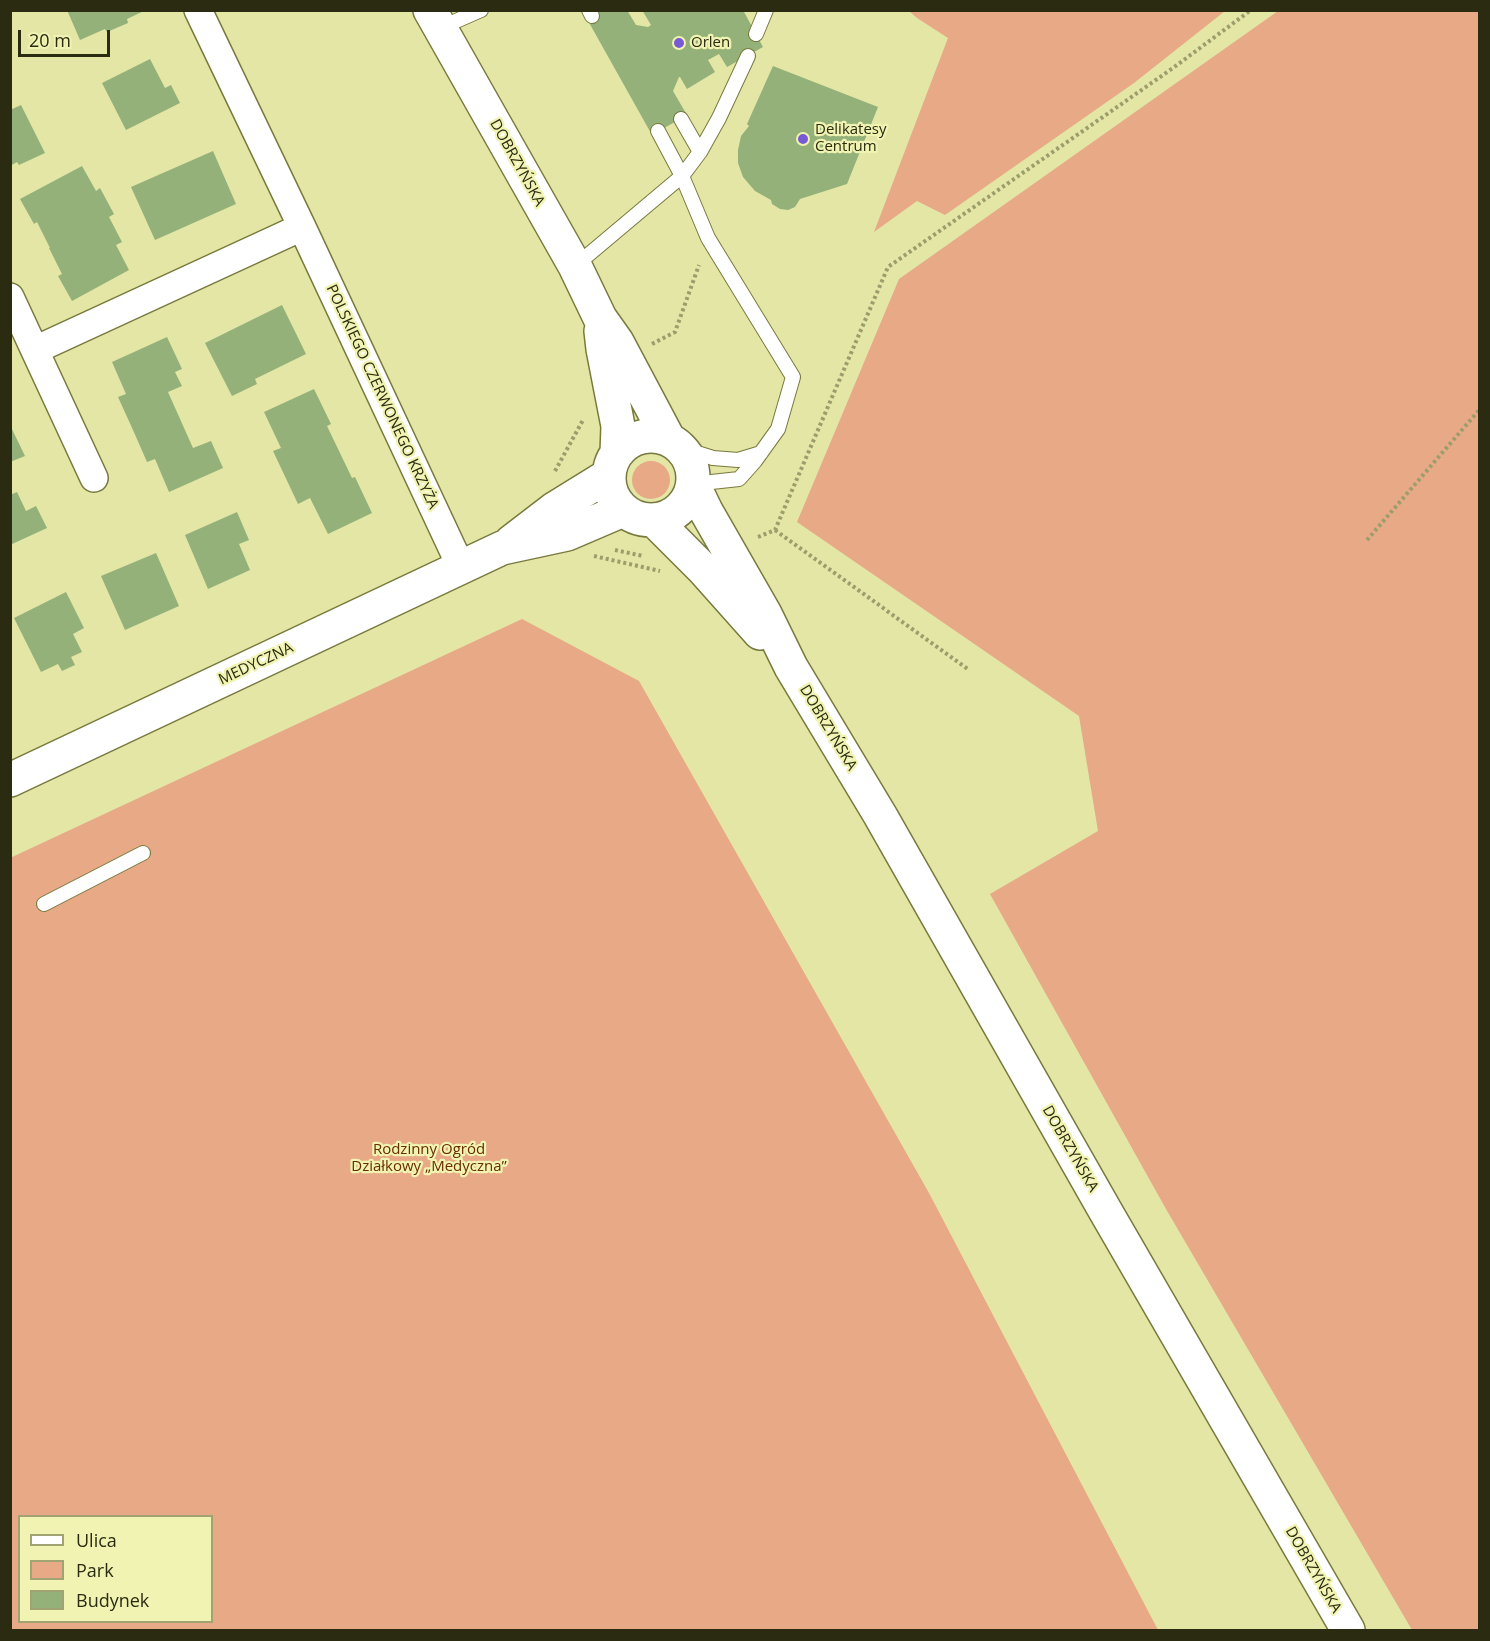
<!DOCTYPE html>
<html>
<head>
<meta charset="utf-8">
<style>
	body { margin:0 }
	#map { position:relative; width:1490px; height:1641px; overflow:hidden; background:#e3e6a5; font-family:"Open Sans",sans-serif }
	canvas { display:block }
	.frame { position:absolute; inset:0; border:12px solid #2a2b11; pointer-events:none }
	.legend { position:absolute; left:18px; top:1515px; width:195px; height:108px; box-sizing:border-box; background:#f0f3b2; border:2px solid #a1a372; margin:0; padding:8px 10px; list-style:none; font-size:18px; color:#2a2b11 }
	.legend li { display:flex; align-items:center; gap:12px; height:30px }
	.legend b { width:30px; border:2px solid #a1a372 }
	.scale { position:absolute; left:18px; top:30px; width:92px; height:27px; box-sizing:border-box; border:3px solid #2a2b11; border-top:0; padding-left:8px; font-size:18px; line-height:21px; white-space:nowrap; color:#2a2b11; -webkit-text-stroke:4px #f0f3b2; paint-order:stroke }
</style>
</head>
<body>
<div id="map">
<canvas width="1490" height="1641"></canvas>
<div class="frame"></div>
<ul class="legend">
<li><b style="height:8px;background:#fff"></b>Ulica</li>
<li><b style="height:16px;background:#e7a986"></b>Park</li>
<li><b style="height:16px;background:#94b179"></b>Budynek</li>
</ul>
<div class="scale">20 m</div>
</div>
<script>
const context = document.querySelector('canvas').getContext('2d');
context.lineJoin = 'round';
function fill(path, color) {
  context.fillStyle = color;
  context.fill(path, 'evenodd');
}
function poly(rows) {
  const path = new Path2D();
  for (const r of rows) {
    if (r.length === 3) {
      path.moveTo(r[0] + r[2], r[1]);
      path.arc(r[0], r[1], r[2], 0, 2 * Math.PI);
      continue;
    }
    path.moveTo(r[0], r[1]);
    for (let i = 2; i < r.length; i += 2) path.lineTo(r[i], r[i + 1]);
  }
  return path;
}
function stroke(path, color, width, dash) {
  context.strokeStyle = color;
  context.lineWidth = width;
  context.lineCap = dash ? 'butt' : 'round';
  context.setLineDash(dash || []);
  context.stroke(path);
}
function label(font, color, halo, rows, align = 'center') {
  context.font = font + ' "Open Sans",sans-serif';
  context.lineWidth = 4.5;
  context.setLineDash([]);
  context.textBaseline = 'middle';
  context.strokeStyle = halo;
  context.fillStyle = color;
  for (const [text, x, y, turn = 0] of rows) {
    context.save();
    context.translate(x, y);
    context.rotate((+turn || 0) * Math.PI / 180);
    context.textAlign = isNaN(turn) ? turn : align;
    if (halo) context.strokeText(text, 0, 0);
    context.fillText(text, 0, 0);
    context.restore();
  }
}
const green = poly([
	[909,11,1225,11,1134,83,945,215,917,201,874,232,948,38,917,18],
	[1278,11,1479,11,1479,1630,1412,1630,1166,1209,990,894,1098,831,1079,716,797,522,899,279],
	[651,480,19],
	[522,619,639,681,929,1193,1158,1630,11,1630,10,858],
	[20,1516,212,1516,212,1622,20,1622]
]);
const building = poly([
	[67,10,146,10,127,19,128,23,107,32,105,29,80,40],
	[602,10,627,10,636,25,648,27,651,25,642,10,743,10,763,47,727,67,719,54,708,60,715,72,687,89,680,77,679,77,673,91,687,115,652,135,587,19],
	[150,59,165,88,171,85,180,103,126,130,102,83],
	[773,66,878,107,847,184,800,199,795,207,788,210,780,209,772,204,771,200,755,191,743,177,738,163,738,150,741,136,749,126,747,124],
	[21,105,45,153,19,165,17,162,10,166,10,110],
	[213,151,236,204,155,240,131,187],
	[82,166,96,191,100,188,114,214,109,217,122,242,116,245,129,270,72,301,58,276,62,274,49,248,50,248,37,222,34,224,20,199],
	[282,305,306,354,255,379,257,384,232,396,205,343],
	[167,337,182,369,175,372,182,386,168,392,193,448,211,441,223,468,169,492,155,459,147,462,133,430,118,397,126,394,112,362],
	[314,389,331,424,327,426,352,478,355,477,372,513,328,534,310,498,298,504,273,451,281,448,264,412],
	[10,425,25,456,10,462],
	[17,492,26,511,36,506,47,528,10,545,10,495],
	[237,512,249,540,239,544,250,570,208,589,185,535],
	[156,553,179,606,125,630,101,576],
	[66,592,84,628,73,634,82,652,71,657,75,665,62,671,58,664,41,672,14,618]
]);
const path = poly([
	[652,344,675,332,699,265],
	[555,471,583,420],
	[775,530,969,670],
	[758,537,775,530,888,267,1173,68,1251,10],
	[1367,540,1480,409],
	[615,550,643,556],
	[594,556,660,571]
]);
const lane = poly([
	[589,10,592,16],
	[440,28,481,10],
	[756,34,766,10],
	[681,119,700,152],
	[658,131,682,176,708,238,793,377,778,429,755,461,739,479,693,484],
	[575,266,682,176,700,152,719,118,748,56],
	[681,448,713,458,738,460,761,453],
	[44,904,143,853]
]);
const street = poly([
	[198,10,302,227,461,567],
	[10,297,94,478],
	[35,350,302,227]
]);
const secondary = poly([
	[430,10,575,266,600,318,617,342,669,440],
	[601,331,603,349,618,426,617,453],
	[651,478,42],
	[693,484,706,511,765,614,791,667,880,815,1106,1212,1348,1630],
	[655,521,703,569,760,633],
	[511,542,554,509,609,475],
	[10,780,502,548,567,534,623,510]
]);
const markers = [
	[679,43,6,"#785ad4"],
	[803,139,6,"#785ad4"]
];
const poiNames = [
	["Orlen",691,43],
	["Delikatesy",815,130],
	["Centrum",815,147]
];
const streetNames = [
	["DOBRZYŃSKA",517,163,61],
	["POLSKIEGO CZERWONEGO KRZYŻA",382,397,65],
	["MEDYCZNA",256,664,-25],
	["DOBRZYŃSKA",828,728,59],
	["DOBRZYŃSKA",1070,1149,60],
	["DOBRZYŃSKA",1313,1570,60]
];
const parkNames = [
	["Rodzinny Ogród",429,1150],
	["Działkowy „Medyczna”",429,1167]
];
fill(green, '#e7a986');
fill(building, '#94b179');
stroke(lane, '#787a3d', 16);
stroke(street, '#787a3d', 30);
stroke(secondary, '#787a3d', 36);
stroke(path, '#9b9d6b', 4, [3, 3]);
stroke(lane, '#fff', 14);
stroke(street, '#fff', 27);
stroke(secondary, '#fff', 33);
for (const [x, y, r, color] of markers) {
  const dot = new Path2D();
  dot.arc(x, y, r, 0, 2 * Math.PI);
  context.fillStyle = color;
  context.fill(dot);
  stroke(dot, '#f0f3b2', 2);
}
label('15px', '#2a2b11', '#f0f3b2', poiNames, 'left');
label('15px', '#2a2b11', '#f0f3b2', streetNames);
label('15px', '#682d00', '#f0f3b2', parkNames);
</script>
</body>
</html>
